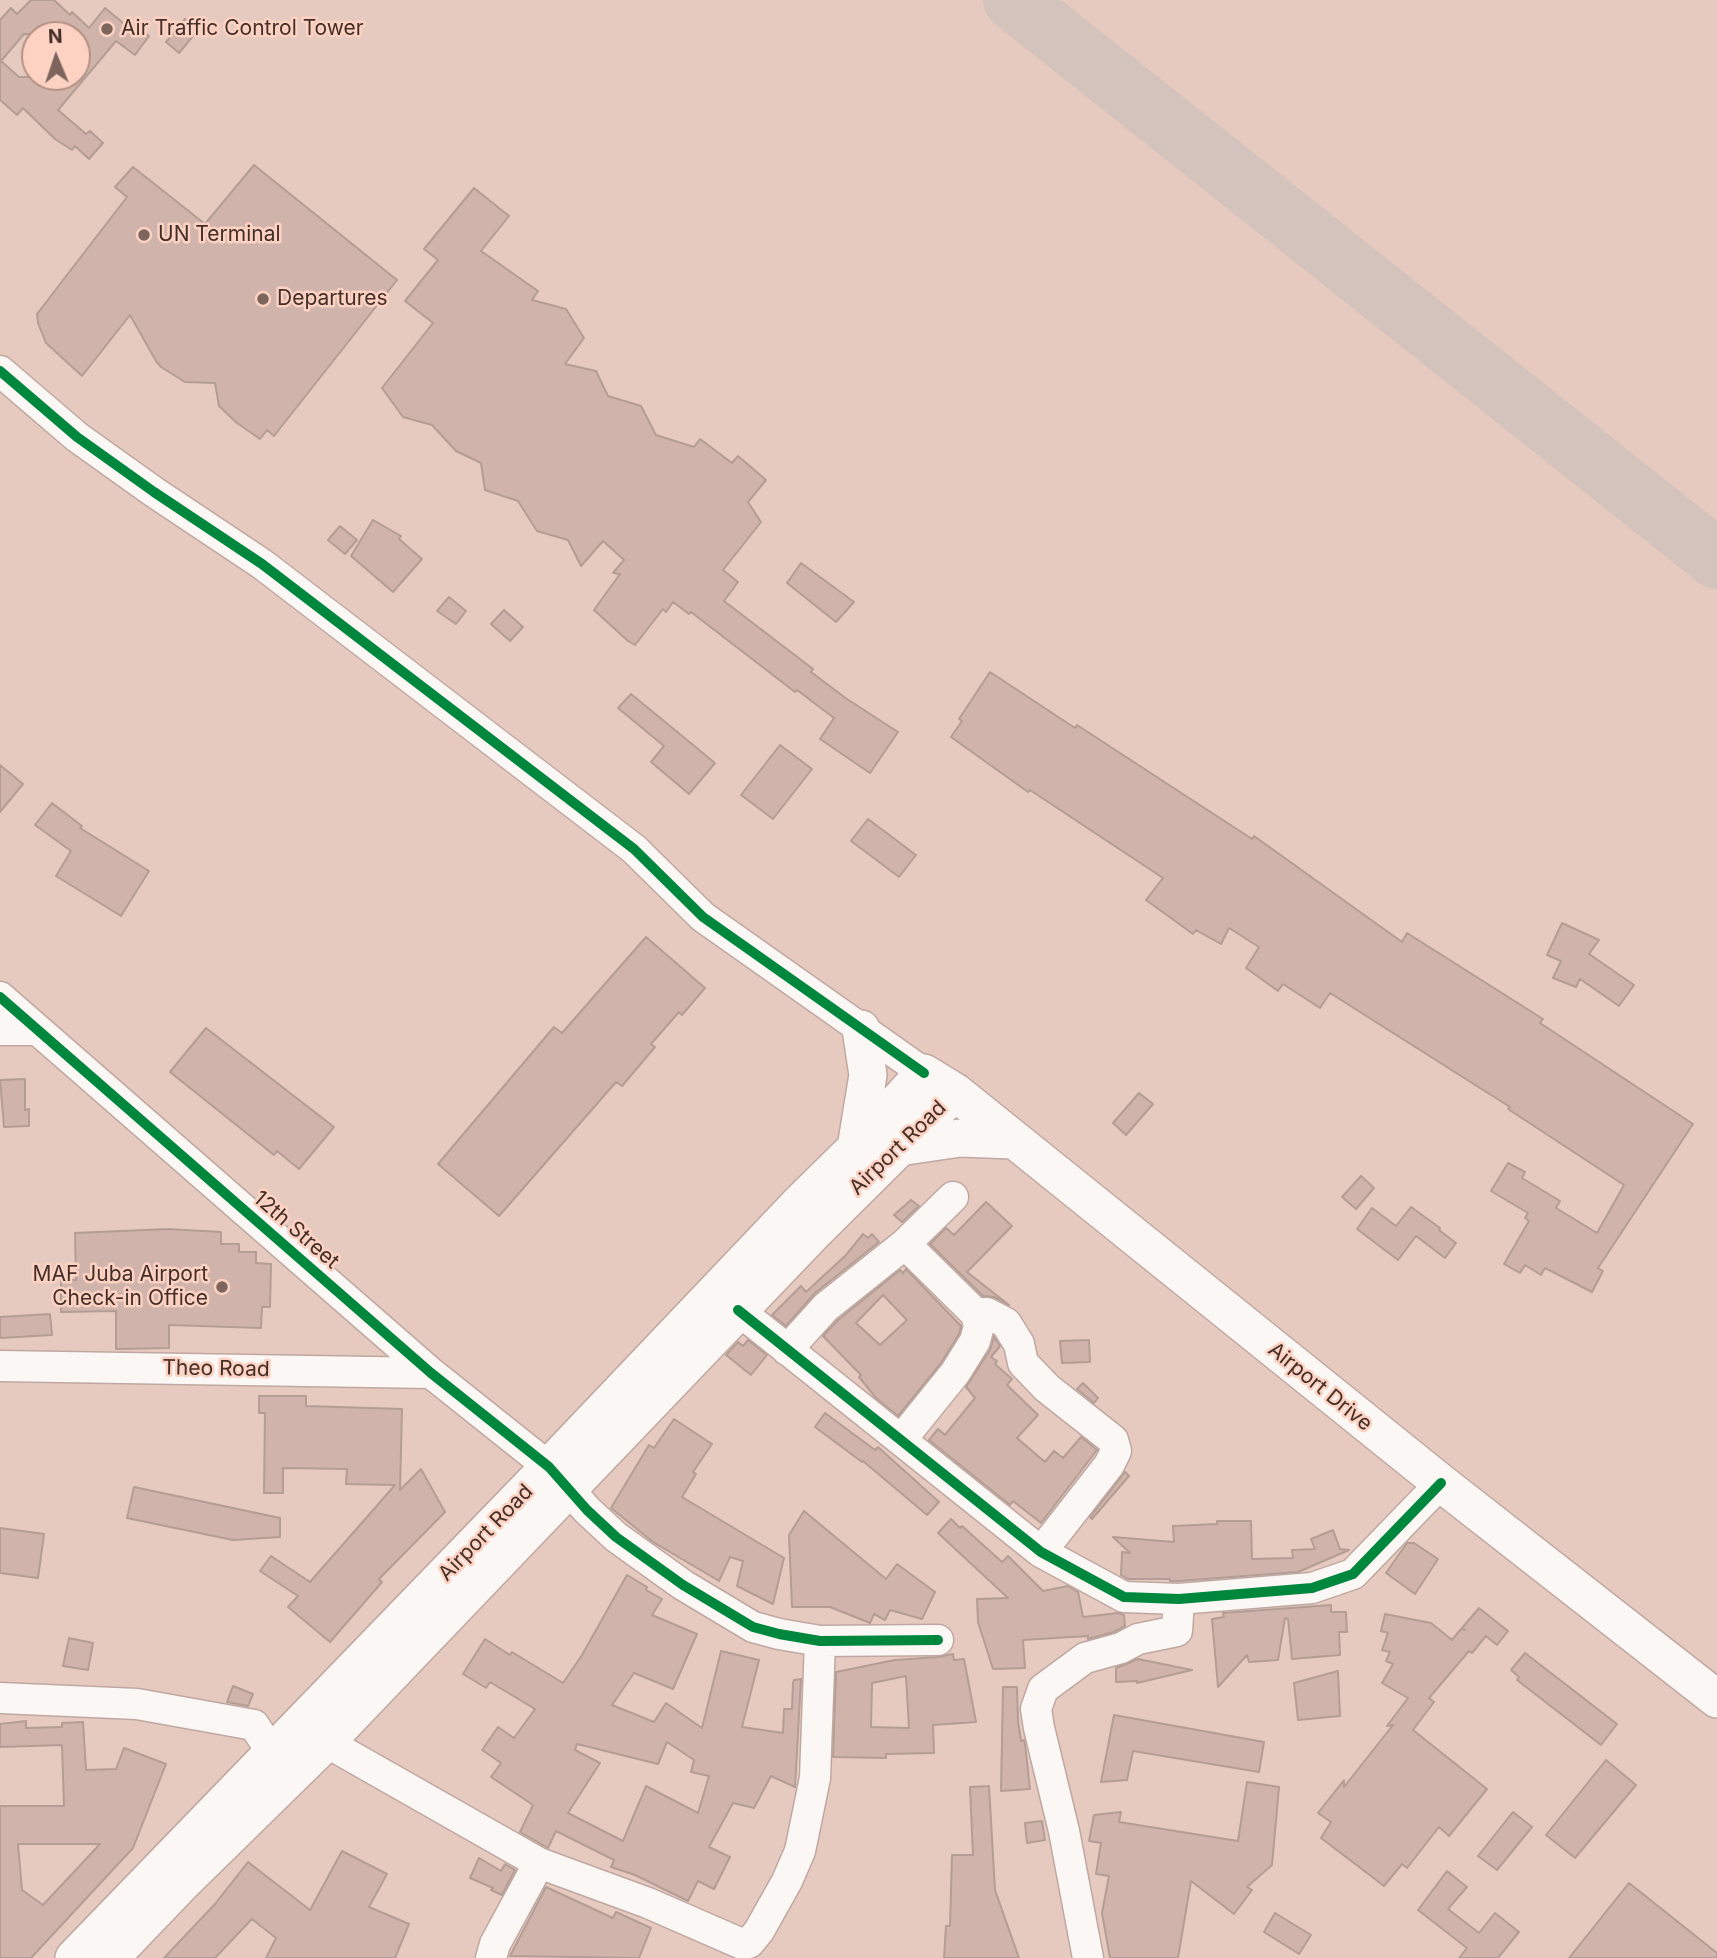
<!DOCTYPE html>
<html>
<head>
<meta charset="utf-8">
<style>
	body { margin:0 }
	#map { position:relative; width:1717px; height:1958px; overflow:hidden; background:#e7cabf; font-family:Inter,sans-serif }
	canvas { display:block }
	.north { position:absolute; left:21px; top:21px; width:70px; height:70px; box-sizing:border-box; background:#fdd2c2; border:2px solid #b39184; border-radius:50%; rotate:358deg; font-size:19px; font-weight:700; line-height:28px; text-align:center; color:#442f28 }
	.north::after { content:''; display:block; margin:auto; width:24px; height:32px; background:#7d655d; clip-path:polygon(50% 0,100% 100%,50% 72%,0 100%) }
</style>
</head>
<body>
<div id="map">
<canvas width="1717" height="1958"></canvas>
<div class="north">N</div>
</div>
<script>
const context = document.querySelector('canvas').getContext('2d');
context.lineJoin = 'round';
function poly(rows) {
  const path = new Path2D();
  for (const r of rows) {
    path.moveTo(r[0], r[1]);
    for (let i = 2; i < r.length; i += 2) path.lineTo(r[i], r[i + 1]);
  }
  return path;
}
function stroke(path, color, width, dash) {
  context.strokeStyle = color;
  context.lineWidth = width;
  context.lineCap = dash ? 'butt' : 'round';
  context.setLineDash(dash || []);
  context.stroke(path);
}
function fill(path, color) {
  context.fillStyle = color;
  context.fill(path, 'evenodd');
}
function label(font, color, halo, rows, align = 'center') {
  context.font = font + ' Inter,sans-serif';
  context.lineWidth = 5;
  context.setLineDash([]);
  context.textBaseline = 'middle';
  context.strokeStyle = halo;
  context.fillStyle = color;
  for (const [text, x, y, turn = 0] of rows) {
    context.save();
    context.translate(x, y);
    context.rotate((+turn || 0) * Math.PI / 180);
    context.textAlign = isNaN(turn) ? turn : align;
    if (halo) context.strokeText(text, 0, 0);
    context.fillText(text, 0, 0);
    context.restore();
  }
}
const taxiway = poly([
	[1013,0,1717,559]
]);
const building = poly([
	[31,0,54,0,70,15,72,12,89,28,105,8,128,27,131,23,149,36,135,55,116,41,58,110,86,134,90,131,103,143,89,159,75,146,72,150,55,139,23,108,17,115,0,100,0,20,11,8,17,14,31,0],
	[24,34,77,35,77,77,19,77,1,61,24,34],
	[185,19,198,30,179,53,166,42,185,19],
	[254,165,397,280,274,436,267,430,260,439,237,423,219,406,215,383,185,382,161,367,156,361,130,315,82,376,46,343,38,323,37,314,127,197,115,187,133,167,205,224,254,165],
	[474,188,509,216,481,251,538,291,532,300,566,309,584,338,565,364,596,371,608,396,641,406,656,435,694,447,700,439,732,463,738,456,766,480,748,502,761,522,723,570,738,582,724,601,813,669,811,672,847,699,898,732,870,773,820,739,834,718,797,690,795,692,691,612,689,614,673,602,666,612,663,609,635,645,628,641,594,610,620,574,613,573,624,560,603,541,581,566,568,540,537,531,518,501,485,490,481,463,456,451,432,425,403,417,382,388,433,323,405,301,438,260,424,249,474,188],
	[373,520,401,536,399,539,422,559,393,592,351,556,373,520],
	[340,526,357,540,345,554,328,540,340,526],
	[801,563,854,602,836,622,787,583,801,563],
	[449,597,466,611,456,624,437,611,449,597],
	[504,610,523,627,510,641,491,624,504,610],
	[990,672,1075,728,1077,725,1252,839,1254,836,1402,942,1407,933,1543,1019,1540,1023,1693,1124,1598,1268,1603,1271,1592,1292,1545,1268,1541,1275,1525,1265,1520,1273,1504,1264,1529,1221,1525,1218,1528,1213,1491,1191,1508,1163,1525,1172,1522,1178,1560,1201,1556,1208,1597,1233,1624,1185,1508,1109,1510,1107,1330,993,1320,1008,1283,984,1278,991,1246,968,1259,947,1229,928,1221,944,1196,930,1193,934,1146,900,1163,878,1030,790,1028,792,951,737,962,721,959,719,990,672],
	[631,694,715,763,689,794,651,762,664,746,618,708,631,694],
	[780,745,812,769,773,819,741,795,780,745],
	[0,765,23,784,0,812,0,765],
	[52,803,82,826,80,828,149,871,121,916,56,876,71,851,35,825,52,803],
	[868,819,916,855,899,877,851,841,868,819],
	[1562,923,1599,940,1589,954,1634,985,1619,1006,1580,979,1576,987,1553,978,1561,961,1547,955,1562,923],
	[646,937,705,988,682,1015,679,1012,651,1044,655,1047,622,1086,616,1082,499,1216,438,1164,554,1027,562,1033,646,937],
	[206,1028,334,1127,299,1169,277,1151,274,1155,170,1072,206,1028],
	[25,1079,25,1110,29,1109,29,1126,4,1127,0,1080,25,1079],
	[1139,1093,1153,1104,1126,1135,1113,1123,1139,1093],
	[1361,1176,1374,1188,1356,1209,1342,1197,1361,1176],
	[911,1200,919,1206,902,1222,894,1215,911,1200],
	[986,1202,1012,1226,967,1272,1009,1305,994,1297,983,1296,930,1244,946,1228,954,1235,986,1202],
	[1411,1207,1440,1228,1439,1230,1456,1243,1445,1258,1416,1236,1398,1260,1357,1229,1372,1208,1396,1226,1411,1207],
	[168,1229,221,1232,221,1244,239,1244,239,1252,256,1252,256,1263,271,1264,270,1307,262,1307,261,1328,169,1325,169,1348,116,1349,116,1311,61,1312,61,1280,76,1280,75,1233,168,1229],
	[863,1234,868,1238,872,1234,879,1242,815,1293,786,1326,772,1315,801,1286,806,1292,846,1255,863,1234],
	[906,1269,961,1326,959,1334,941,1363,898,1416,876,1398,859,1377,861,1375,823,1336,838,1320,900,1270,903,1273,906,1269],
	[883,1295,907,1320,880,1345,856,1323,883,1295],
	[50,1314,52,1335,0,1338,0,1317,50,1314],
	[994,1337,1000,1346,991,1357,997,1361,995,1364,1012,1379,1007,1385,1038,1415,1017,1438,1045,1462,1054,1451,1063,1458,1081,1437,1097,1450,1041,1523,1013,1501,1010,1505,929,1440,938,1429,945,1435,975,1398,966,1387,990,1350,994,1337],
	[748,1340,767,1355,751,1375,726,1355,738,1342,743,1346,748,1340],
	[1089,1340,1090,1362,1062,1363,1060,1341,1089,1340],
	[1083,1383,1098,1398,1094,1403,1077,1389,1083,1383],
	[259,1396,306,1396,306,1406,402,1409,400,1490,421,1469,445,1512,379,1579,382,1582,330,1642,288,1607,298,1596,260,1571,271,1556,310,1582,395,1485,346,1484,347,1469,283,1468,283,1493,264,1493,265,1413,259,1413,259,1396],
	[825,1413,875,1450,878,1447,939,1502,927,1515,863,1461,862,1462,815,1427,825,1413],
	[674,1419,712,1444,693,1472,696,1474,682,1497,784,1558,773,1604,737,1586,743,1561,730,1557,719,1581,653,1542,611,1508,649,1445,654,1448,674,1419],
	[1125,1472,1129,1476,1092,1519,1090,1517,1125,1472],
	[134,1487,280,1518,280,1537,233,1540,127,1518,134,1487],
	[804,1511,886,1579,897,1564,935,1592,922,1619,890,1610,885,1620,874,1614,870,1623,830,1607,792,1607,789,1535,804,1511],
	[951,1519,960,1528,962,1526,1002,1562,1008,1556,1043,1591,1068,1586,1078,1592,1083,1617,1118,1613,1124,1615,1125,1626,1114,1632,1088,1639,1088,1636,1023,1640,1025,1668,993,1669,978,1622,977,1599,1008,1598,938,1533,951,1519],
	[1217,1521,1251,1521,1252,1559,1293,1558,1292,1550,1315,1549,1311,1539,1333,1530,1340,1549,1349,1550,1298,1572,1179,1581,1170,1581,1170,1579,1128,1579,1121,1575,1122,1552,1130,1553,1113,1537,1174,1542,1173,1526,1217,1524,1217,1521],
	[0,1528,44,1534,38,1578,0,1573,0,1528],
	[1407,1543,1414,1543,1438,1559,1415,1594,1386,1573,1407,1543],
	[627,1575,647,1587,646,1590,662,1599,652,1615,697,1634,673,1689,634,1673,612,1705,654,1722,666,1703,702,1728,721,1651,759,1660,742,1727,783,1733,784,1709,792,1709,793,1683,794,1680,801,1679,795,1787,771,1776,754,1808,733,1803,709,1847,730,1857,714,1889,698,1881,688,1901,635,1875,611,1867,614,1860,556,1831,548,1848,520,1832,533,1805,491,1777,501,1763,482,1750,498,1727,514,1738,535,1709,490,1682,486,1688,463,1674,485,1639,510,1655,512,1652,563,1683,582,1655,627,1575],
	[667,1742,694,1760,691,1772,709,1776,698,1813,646,1786,623,1841,568,1813,600,1763,575,1750,577,1744,658,1764,667,1742],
	[1331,1605,1331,1612,1346,1612,1347,1632,1339,1632,1340,1655,1292,1659,1288,1619,1285,1618,1278,1660,1249,1662,1247,1655,1218,1687,1212,1619,1224,1617,1223,1613,1331,1605],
	[1479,1608,1508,1631,1497,1645,1486,1636,1472,1653,1469,1651,1429,1698,1434,1702,1413,1730,1487,1789,1449,1836,1439,1827,1407,1868,1402,1864,1384,1886,1321,1838,1331,1822,1318,1813,1344,1780,1344,1787,1393,1725,1387,1726,1408,1698,1382,1683,1393,1664,1386,1661,1390,1652,1382,1650,1388,1633,1381,1631,1385,1614,1431,1623,1452,1640,1461,1629,1465,1630,1462,1628,1479,1608],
	[69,1638,93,1643,88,1670,63,1666,69,1638],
	[1525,1653,1617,1724,1601,1745,1517,1680,1519,1677,1511,1670,1525,1653],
	[953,1654,954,1660,964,1659,976,1722,933,1725,934,1753,886,1754,886,1758,833,1757,836,1672,895,1660,938,1657,953,1654],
	[906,1676,909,1728,871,1727,872,1683,906,1676],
	[1138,1659,1192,1670,1137,1683,1137,1681,1116,1682,1116,1668,1138,1659],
	[1338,1671,1340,1716,1298,1720,1294,1683,1338,1671],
	[233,1686,253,1694,248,1706,227,1702,233,1686],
	[1003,1687,1017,1687,1018,1721,1021,1741,1024,1740,1025,1744,1030,1789,1001,1791,1003,1687],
	[1114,1715,1264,1742,1259,1772,1133,1751,1127,1780,1101,1782,1114,1715],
	[26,1721,26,1728,62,1727,62,1723,83,1722,86,1770,116,1769,124,1748,166,1764,133,1848,31,1958,0,1958,0,1806,64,1806,62,1745,0,1747,0,1724,26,1721],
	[18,1844,100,1844,43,1905,22,1890,18,1844],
	[1606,1760,1636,1785,1575,1858,1546,1835,1606,1760],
	[1247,1782,1279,1787,1272,1865,1247,1887,1252,1890,1234,1914,1191,1881,1178,1958,1110,1958,1102,1913,1109,1876,1096,1874,1101,1843,1089,1841,1094,1815,1121,1812,1119,1822,1238,1841,1247,1782],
	[989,1786,995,1890,1019,1958,944,1958,946,1926,950,1926,952,1855,973,1855,970,1787,989,1786],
	[1513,1812,1532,1827,1497,1870,1478,1856,1513,1812],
	[1042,1821,1045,1840,1027,1843,1025,1823,1042,1821],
	[342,1851,387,1874,369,1907,409,1924,395,1958,266,1958,276,1938,252,1919,215,1958,164,1958,215,1904,248,1862,310,1910,342,1851],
	[479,1858,501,1871,505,1864,515,1870,502,1895,491,1890,493,1888,470,1878,479,1858],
	[1447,1871,1467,1887,1448,1909,1479,1933,1495,1913,1519,1932,1498,1958,1459,1958,1467,1948,1418,1910,1447,1871],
	[1629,1883,1717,1953,1717,1958,1569,1958,1629,1883],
	[546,1887,613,1918,616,1912,651,1928,639,1958,510,1956,546,1887],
	[1275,1913,1311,1935,1299,1954,1264,1932,1275,1913]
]);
const minor = poly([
	[0,371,77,437,154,492,262,564,634,849,703,917,924,1073],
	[0,997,431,1373,549,1467,587,1510,616,1537,683,1585,753,1627,779,1634,820,1641,938,1640],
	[0,1030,37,1030],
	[905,1244,976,1314,987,1313,1006,1323,1019,1344,1023,1363,1047,1388,1113,1440,1116,1451,1109,1465,1041,1552],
	[738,1310,1041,1552,1124,1597,1179,1599,1312,1588,1353,1574,1441,1483],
	[787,1350,826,1307,905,1244,953,1197],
	[0,1366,431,1373],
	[901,1440,955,1373,975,1341,979,1326,976,1314],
	[0,1698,137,1704,254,1725,273,1754],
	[326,1742,539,1863,648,1903,742,1944,749,1943,759,1931,787,1881,800,1851,815,1778,820,1641],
	[491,1958,495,1944,539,1863],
	[1088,1958,1064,1831,1039,1728,1036,1709,1043,1689,1085,1658,1121,1648,1138,1639,1177,1631,1179,1599]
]);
const major = poly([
	[899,1147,960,1138,1014,1140],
	[856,1148,868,1075,861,1029],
	[74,1958,549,1467,800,1203,856,1148,924,1073,955,1092,1441,1483,1717,1699],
	[110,1958,184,1881,326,1742,816,1230,955,1092]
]);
const cycleway = poly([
	[0,371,77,437,154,492,262,564,634,849,703,917,924,1073],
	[0,997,431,1373,549,1467,587,1510,616,1537,683,1585,753,1627,779,1634,820,1641,938,1640],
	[738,1310,1041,1552,1124,1597,1179,1599,1312,1588,1353,1574,1441,1483]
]);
const markers = [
	[107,29,7,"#7d655d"],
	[144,235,7,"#7d655d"],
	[263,299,7,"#7d655d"],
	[222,1287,7,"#7d655d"]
];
const poiNames = [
	["Air Traffic Control Tower",121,29],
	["UN Terminal",158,235],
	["Departures",277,299],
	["MAF Juba Airport",208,1275,"right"],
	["Check-in Office",208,1299,"right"]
];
const streetNames = [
	["Airport Road",898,1148,-44],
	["12th Street",296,1230,41],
	["Theo Road",216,1369,1],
	["Airport Drive",1320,1387,39],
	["Airport Road",486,1533,-46]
];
stroke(taxiway, '#d4c2bc', 60);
fill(building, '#d0b4ab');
stroke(building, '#b39d94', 2);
stroke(minor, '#bfa8a1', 33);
stroke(major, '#bfa8a1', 40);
stroke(minor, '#fbf7f5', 30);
stroke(major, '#fbf7f5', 37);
stroke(cycleway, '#00873e', 10);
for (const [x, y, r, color] of markers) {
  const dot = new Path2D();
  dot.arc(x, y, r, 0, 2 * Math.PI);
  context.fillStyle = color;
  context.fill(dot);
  stroke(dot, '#fdd2c2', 2.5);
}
label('21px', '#442f28', '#fdd2c2', poiNames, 'left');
label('21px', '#442f28', '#fdd2c2', streetNames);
</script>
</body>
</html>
